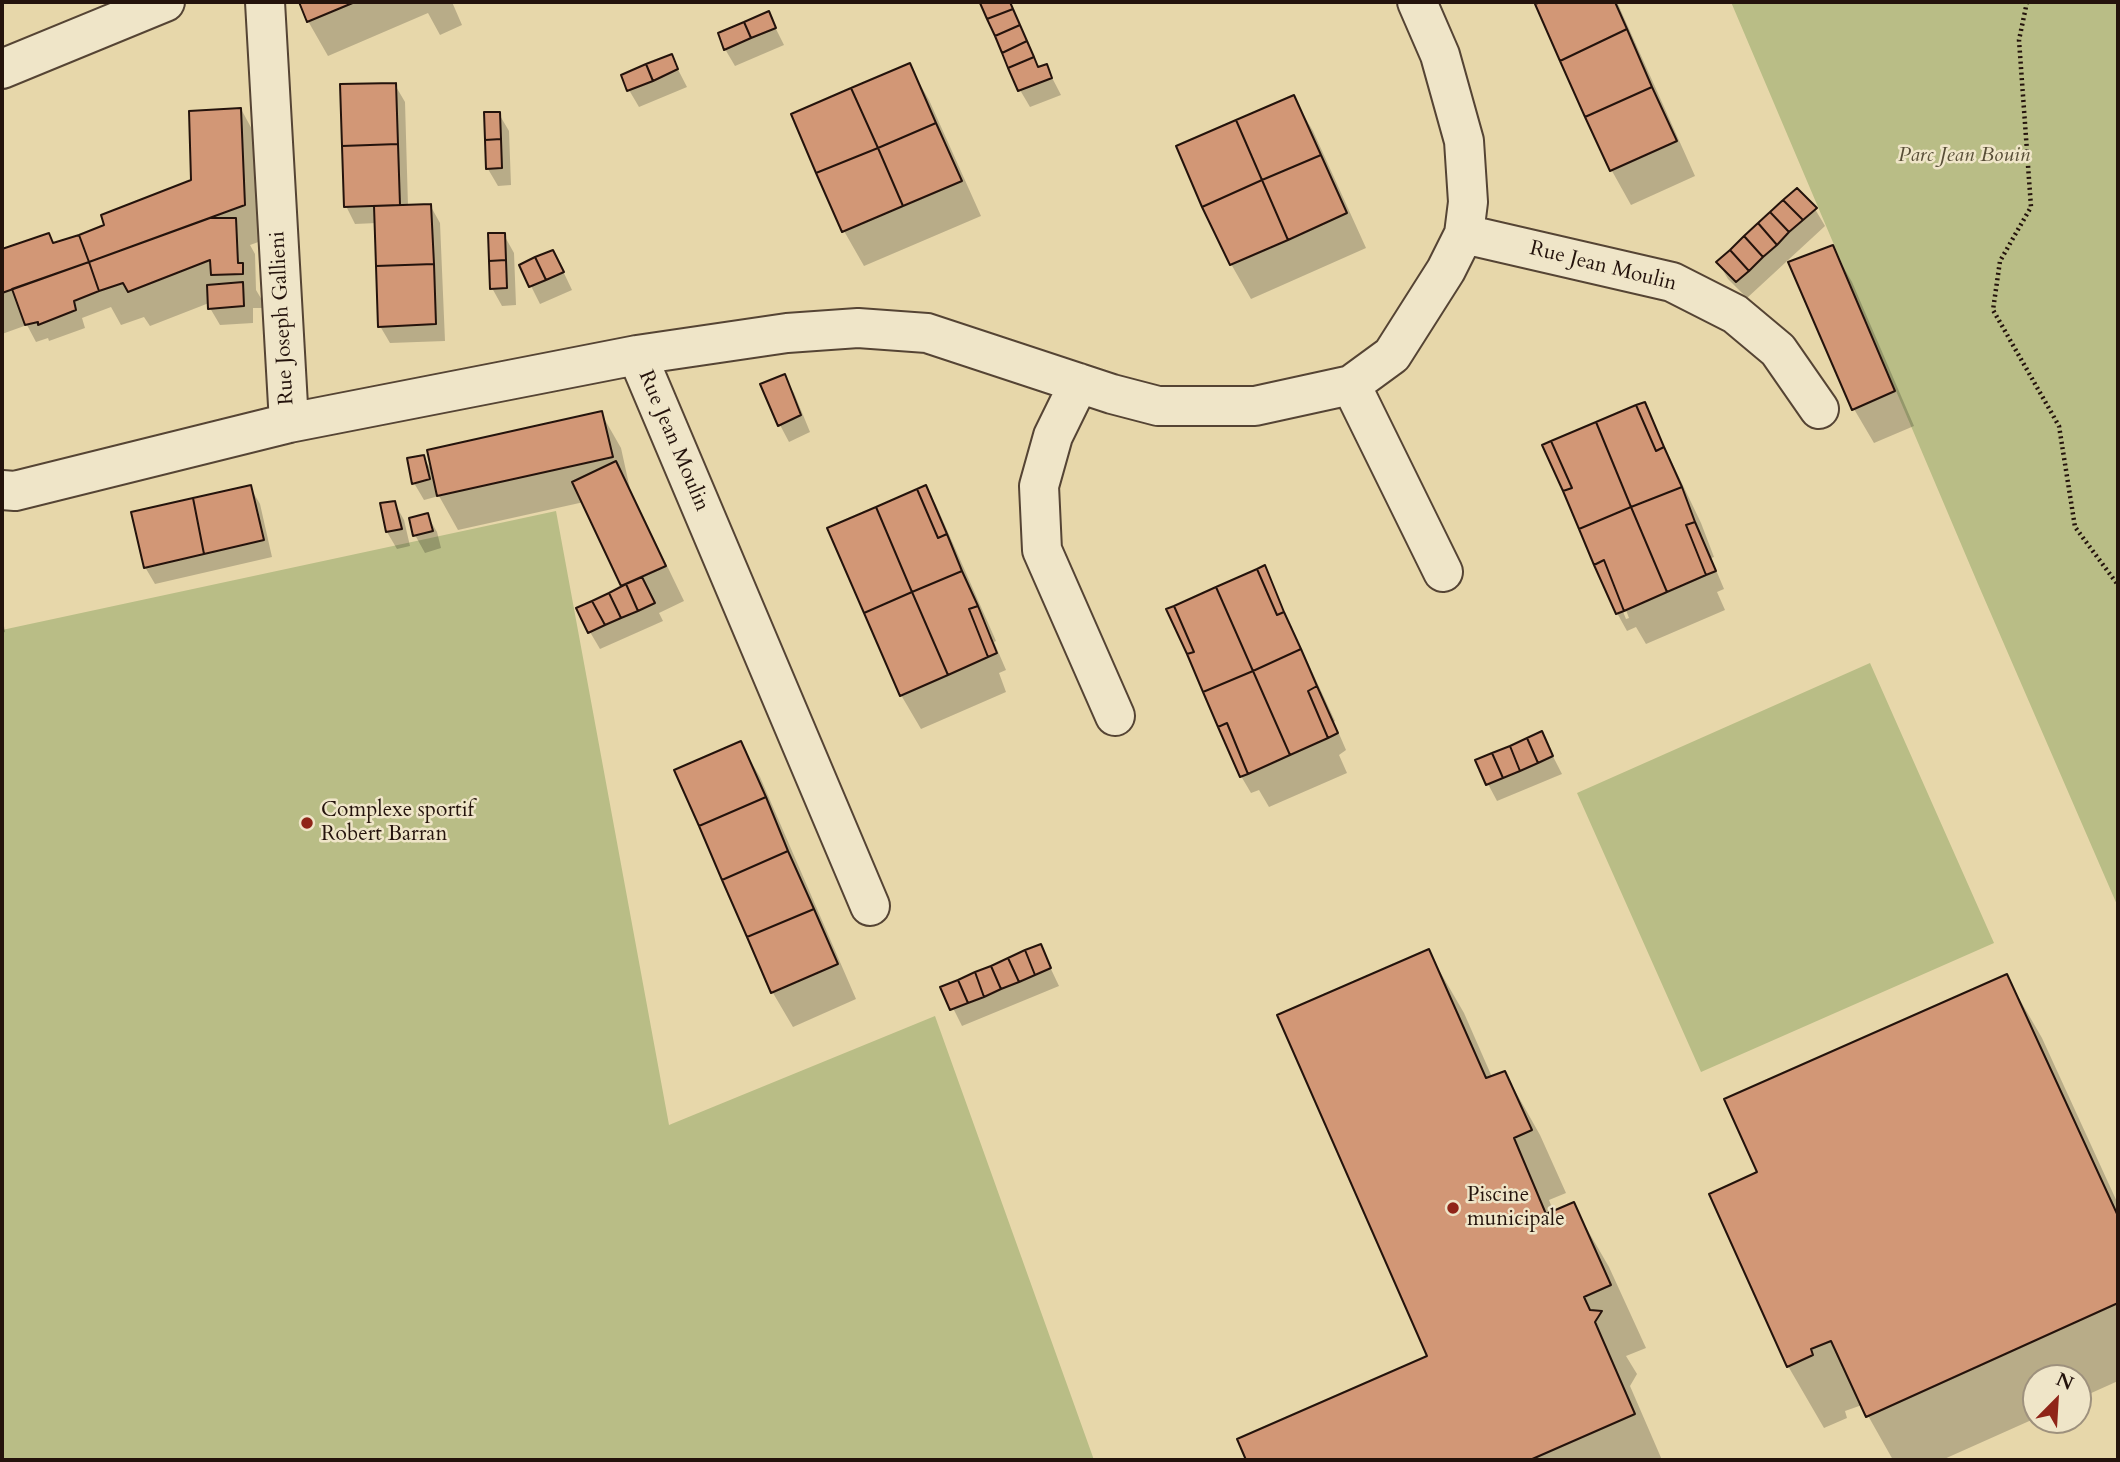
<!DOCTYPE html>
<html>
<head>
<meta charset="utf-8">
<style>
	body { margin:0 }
	#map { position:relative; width:2120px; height:1462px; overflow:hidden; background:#e7d7aa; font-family:Cardo,serif }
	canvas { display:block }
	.frame { position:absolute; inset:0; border:4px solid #24130c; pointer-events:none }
	.north { position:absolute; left:2022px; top:1364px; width:70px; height:70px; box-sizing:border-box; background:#efe5c8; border:2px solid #9e917d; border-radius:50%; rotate:24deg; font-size:19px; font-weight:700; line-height:28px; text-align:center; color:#24130c }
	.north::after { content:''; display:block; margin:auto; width:24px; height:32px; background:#8f2418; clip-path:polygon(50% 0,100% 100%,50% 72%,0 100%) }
</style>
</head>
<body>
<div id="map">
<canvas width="2120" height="1462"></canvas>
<div class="frame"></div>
<div class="north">N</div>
</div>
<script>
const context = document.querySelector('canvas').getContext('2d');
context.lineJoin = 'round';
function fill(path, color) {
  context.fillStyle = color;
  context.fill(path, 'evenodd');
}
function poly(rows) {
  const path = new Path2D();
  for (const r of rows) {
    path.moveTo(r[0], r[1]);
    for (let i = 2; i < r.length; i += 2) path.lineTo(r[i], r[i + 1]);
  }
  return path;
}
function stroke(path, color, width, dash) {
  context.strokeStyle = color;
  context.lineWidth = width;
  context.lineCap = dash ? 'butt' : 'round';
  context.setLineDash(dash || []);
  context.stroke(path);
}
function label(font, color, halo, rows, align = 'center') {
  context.font = font + ' Cardo,serif';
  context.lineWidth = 5;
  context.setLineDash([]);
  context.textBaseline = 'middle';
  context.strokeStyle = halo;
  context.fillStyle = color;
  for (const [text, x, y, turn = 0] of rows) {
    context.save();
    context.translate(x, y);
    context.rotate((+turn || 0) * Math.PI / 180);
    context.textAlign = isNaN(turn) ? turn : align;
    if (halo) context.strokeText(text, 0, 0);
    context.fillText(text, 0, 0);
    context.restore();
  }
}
const green = poly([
	[1731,2,2118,2,2118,907,1978,584],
	[556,511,669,1125,935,1016,1094,1460,2,1460,2,630],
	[1870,663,1994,943,1701,1072,1577,793]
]);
const shadow = poly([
	[301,2,452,2,462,25,440,35,428,13,328,56,308,21],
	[981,2,1010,2,1040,69,1046,66,1061,95,1030,107,1020,90],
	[1536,2,1617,2,1695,176,1631,205,1612,171],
	[768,13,784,45,735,66,725,49],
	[671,56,687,87,639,107,629,90],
	[909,65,929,100,981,216,864,266,844,231],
	[395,85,405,102,408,206,430,205,440,223,445,341,390,343,380,326,377,223,355,224,346,206],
	[1293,97,1313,131,1366,248,1251,299,1231,264],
	[241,109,260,144,264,240,250,245,255,254,256,290,262,300,262,308,253,308,253,323,220,325,210,308,209,303,150,326,144,317,121,325,111,307,82,318,85,328,49,341,48,338,36,342,27,325,2,334,2,251,48,235,54,245,106,226,193,181],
	[499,114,509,131,511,185,498,186,488,169],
	[1815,209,1825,226,1747,298,1728,279,1718,262],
	[504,235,514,253,516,305,502,306,492,288],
	[1832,247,1852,282,1914,426,1874,443,1854,409],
	[521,266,562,269,572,290,540,304],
	[784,376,794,393,810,432,789,442,780,425],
	[1644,404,1701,523,1714,557,1711,558,1724,589,1717,592,1725,610,1646,644,1636,627,1627,631,1617,613,1581,529],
	[1617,597,1621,597,1629,618,1626,619],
	[601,413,621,448,630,489,684,601,659,613,663,621,600,649,590,632,624,588,584,502,458,530,439,496,424,500,414,483,423,457,433,472],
	[250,487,260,504,272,557,155,584,145,567],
	[926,488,936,505,996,641,994,642,1006,670,999,673,1006,692,921,729,901,695],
	[394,502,404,520,410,546,397,549,387,532],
	[427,515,437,532,441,548,425,553,415,535],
	[1264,568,1335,721,1334,722,1346,750,1339,755,1347,773,1269,807,1259,790,1251,793,1241,776],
	[2,614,5,632,2,633],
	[1541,733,1562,774,1497,801,1488,784],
	[740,743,760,777,856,999,793,1027,773,993,677,771],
	[1040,946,1059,986,962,1026,943,988],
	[1428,951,1464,1013,1492,1077,1505,1073,1540,1135,1566,1193,1549,1200,1554,1213,1573,1205,1609,1267,1646,1348,1626,1356,1637,1374,1630,1386,1662,1460,1248,1460,1239,1440,1429,1357],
	[2006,976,2042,1038,2118,1204,2118,1381,2078,1399,2078,1378,2036,1378,2036,1418,1942,1460,1893,1460,1862,1405,1845,1411,1847,1418,1824,1428,1788,1366,1759,1173]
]);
const building = poly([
	[299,2,355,2,307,22,299,2],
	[983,2,1010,2,1013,9,987,19,980,3,983,2],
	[1541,2,1615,2,1627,29,1560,61,1535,4,1541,2],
	[1013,9,1020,25,995,36,987,19,1013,9],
	[769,11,776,28,751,38,744,22,769,11],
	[744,22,751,38,724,50,718,33,744,22],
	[1020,25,1027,41,1002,53,995,36,1020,25],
	[1627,29,1652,87,1585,117,1560,61,1627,29],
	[1027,41,1034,57,1008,68,1002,53,1027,41],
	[672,54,678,69,653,81,646,64,672,54],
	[1034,57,1038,67,1047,64,1052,78,1018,91,1008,68,1034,57],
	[910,63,936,123,878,148,851,88,910,63],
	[646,64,653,81,627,91,621,75,646,64],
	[396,83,398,144,342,146,340,84,396,83],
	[1652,87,1677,141,1610,171,1585,117,1652,87],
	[851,88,878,148,816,173,791,114,851,88],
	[1294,95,1321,155,1262,180,1236,120,1294,95],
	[241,108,245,205,89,262,79,235,104,225,101,215,191,180,189,111,241,108],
	[484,112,500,112,501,139,485,140,484,112],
	[1236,120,1262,180,1202,207,1176,146,1236,120],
	[936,123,962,181,903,206,878,148,936,123],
	[501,139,502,168,486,169,485,140,501,139],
	[398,144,400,205,344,207,342,146,398,144],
	[878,148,903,206,842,232,816,173,878,148],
	[1321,155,1347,213,1288,240,1262,180,1321,155],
	[1262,180,1288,240,1230,265,1202,207,1262,180],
	[1797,188,1817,208,1803,220,1783,200,1797,188],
	[1783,200,1803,220,1789,232,1770,212,1783,200],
	[431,204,434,264,376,266,374,206,431,204],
	[1770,212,1789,232,1777,245,1758,223,1770,212],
	[210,218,236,218,238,263,243,263,243,274,211,275,210,260,128,292,123,283,99,291,89,262,210,218],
	[1758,223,1777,245,1763,257,1744,236,1758,223],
	[49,233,53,243,79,235,89,262,2,293,2,249,49,233],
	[488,233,505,233,506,260,489,261,488,233],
	[1744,236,1763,257,1749,271,1730,250,1744,236],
	[1833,245,1895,391,1852,410,1788,262,1833,245],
	[553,250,564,272,546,280,535,257,553,250],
	[1730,250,1749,271,1736,282,1716,262,1730,250],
	[535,257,546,280,529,287,519,265,535,257],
	[506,260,507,288,490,289,489,261,506,260],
	[89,262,99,291,74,301,76,310,38,325,38,322,25,325,12,289,89,262],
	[434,264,436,324,378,327,376,266,434,264],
	[243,282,244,306,208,309,207,285,243,282],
	[785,374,801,415,778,426,760,384,785,374],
	[1645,402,1664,447,1656,451,1636,405,1645,402],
	[1636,405,1656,451,1664,447,1682,487,1631,507,1596,422,1636,405],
	[602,411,613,457,437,496,427,450,602,411],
	[1596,422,1631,507,1579,529,1563,491,1572,488,1551,441,1596,422],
	[1551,441,1572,488,1563,491,1542,445,1551,441],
	[424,455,430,479,412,484,407,458,424,455],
	[616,461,666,566,621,586,572,482,616,461],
	[251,485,264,540,204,554,193,498,251,485],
	[926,485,947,534,938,538,917,489,926,485],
	[1682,487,1695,522,1686,525,1706,575,1667,592,1631,507,1682,487],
	[917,489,938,538,947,534,962,571,912,592,876,507,917,489],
	[193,498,204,554,144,568,131,512,193,498],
	[395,501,402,529,386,532,380,503,395,501],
	[876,507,912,592,864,613,827,528,876,507],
	[1631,507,1667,592,1624,611,1604,560,1594,565,1579,529,1631,507],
	[428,513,433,531,413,536,409,518,428,513],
	[1695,522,1716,571,1706,575,1686,525,1695,522],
	[1604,560,1624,611,1616,614,1594,565,1604,560],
	[1265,565,1284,612,1277,615,1257,569,1265,565],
	[1257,569,1277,615,1284,612,1301,649,1253,671,1216,587,1257,569],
	[962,571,978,606,969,609,988,657,948,675,912,592,962,571],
	[642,577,655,603,638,611,626,584,642,577],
	[626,584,638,611,621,618,609,593,626,584],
	[1216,587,1253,671,1203,692,1187,654,1194,652,1174,606,1216,587],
	[912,592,948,675,900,696,864,613,912,592],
	[609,593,621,618,605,625,592,601,609,593],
	[592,601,605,625,588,633,576,608,592,601],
	[978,606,997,653,988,657,969,609,978,606],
	[1174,606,1194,652,1187,654,1166,609,1174,606],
	[1301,649,1317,686,1308,691,1328,738,1290,755,1253,671,1301,649],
	[1253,671,1290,755,1248,774,1227,723,1218,727,1203,692,1253,671],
	[1317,686,1338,733,1328,738,1308,691,1317,686],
	[1227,723,1248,774,1240,777,1218,727,1227,723],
	[1542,731,1553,756,1538,763,1527,738,1542,731],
	[1527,738,1538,763,1520,771,1510,746,1527,738],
	[741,741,766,797,699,826,674,770,741,741],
	[1510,746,1520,771,1503,778,1492,753,1510,746],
	[1492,753,1503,778,1486,785,1475,760,1492,753],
	[766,797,788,851,722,880,699,826,766,797],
	[788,851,814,909,747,937,722,880,788,851],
	[814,909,838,964,771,993,747,937,814,909],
	[1041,944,1051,968,1035,975,1025,950,1041,944],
	[1429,949,1486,1078,1505,1071,1532,1130,1514,1138,1546,1214,1574,1202,1611,1285,1584,1297,1590,1310,1602,1311,1595,1322,1635,1414,1530,1460,1246,1460,1237,1439,1427,1356,1277,1015,1429,949],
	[1025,950,1035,975,1019,982,1008,958,1025,950],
	[1008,958,1019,982,1001,989,991,966,1008,958],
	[991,966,1001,989,984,997,975,972,991,966],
	[975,972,984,997,968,1003,958,980,975,972],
	[2007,974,2118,1216,2118,1303,1866,1417,1831,1341,1811,1349,1813,1355,1787,1367,1709,1194,1757,1172,1724,1099,2007,974],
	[958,980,968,1003,950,1010,940,987,958,980]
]);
const path = poly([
	[2027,2,2019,40,2031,207,2000,261,1993,310,2059,426,2075,527,2118,585]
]);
const minor = poly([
	[2,69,165,2],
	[1464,234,1672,282,1735,314,1778,350,1819,409],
	[1079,383,1053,436,1039,486,1042,550,1115,716],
	[1351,385,1443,572],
	[289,423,637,355],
	[2,490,15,491,289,423,265,2],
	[870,906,637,355,787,333,858,328,927,333,1112,394,1158,406,1255,406,1351,385,1392,355,1446,270,1464,234,1468,202,1464,141,1440,55,1417,2]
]);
const markers = [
	[307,823,7,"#8f2418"],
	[1453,1208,7,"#8f2418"]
];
const parkNames = [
	["Parc Jean Bouin",1964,156]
];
const streetNames = [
	["Rue Jean Moulin",1603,267,14],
	["Rue Joseph Gallieni",283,318,-93],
	["Rue Jean Moulin",673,441,67]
];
const poiNames = [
	["Complexe sportif",321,811],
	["Robert Barran",321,835],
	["Piscine",1467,1196],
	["municipale",1467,1220]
];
fill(green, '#b9bd86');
fill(shadow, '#0003');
fill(building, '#d29776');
stroke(building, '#24130c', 2);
stroke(minor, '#554434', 42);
stroke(path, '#24130c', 4.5, [2, 3.5]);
stroke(minor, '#efe5c8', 38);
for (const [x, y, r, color] of markers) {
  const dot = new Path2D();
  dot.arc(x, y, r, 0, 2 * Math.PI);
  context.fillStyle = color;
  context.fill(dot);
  stroke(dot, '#efe5c8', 2.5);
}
label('italic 21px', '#584e37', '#efe5c8', parkNames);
label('21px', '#24130c', '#efe5c8', streetNames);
label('21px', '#24130c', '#efe5c8', poiNames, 'left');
</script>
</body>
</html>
